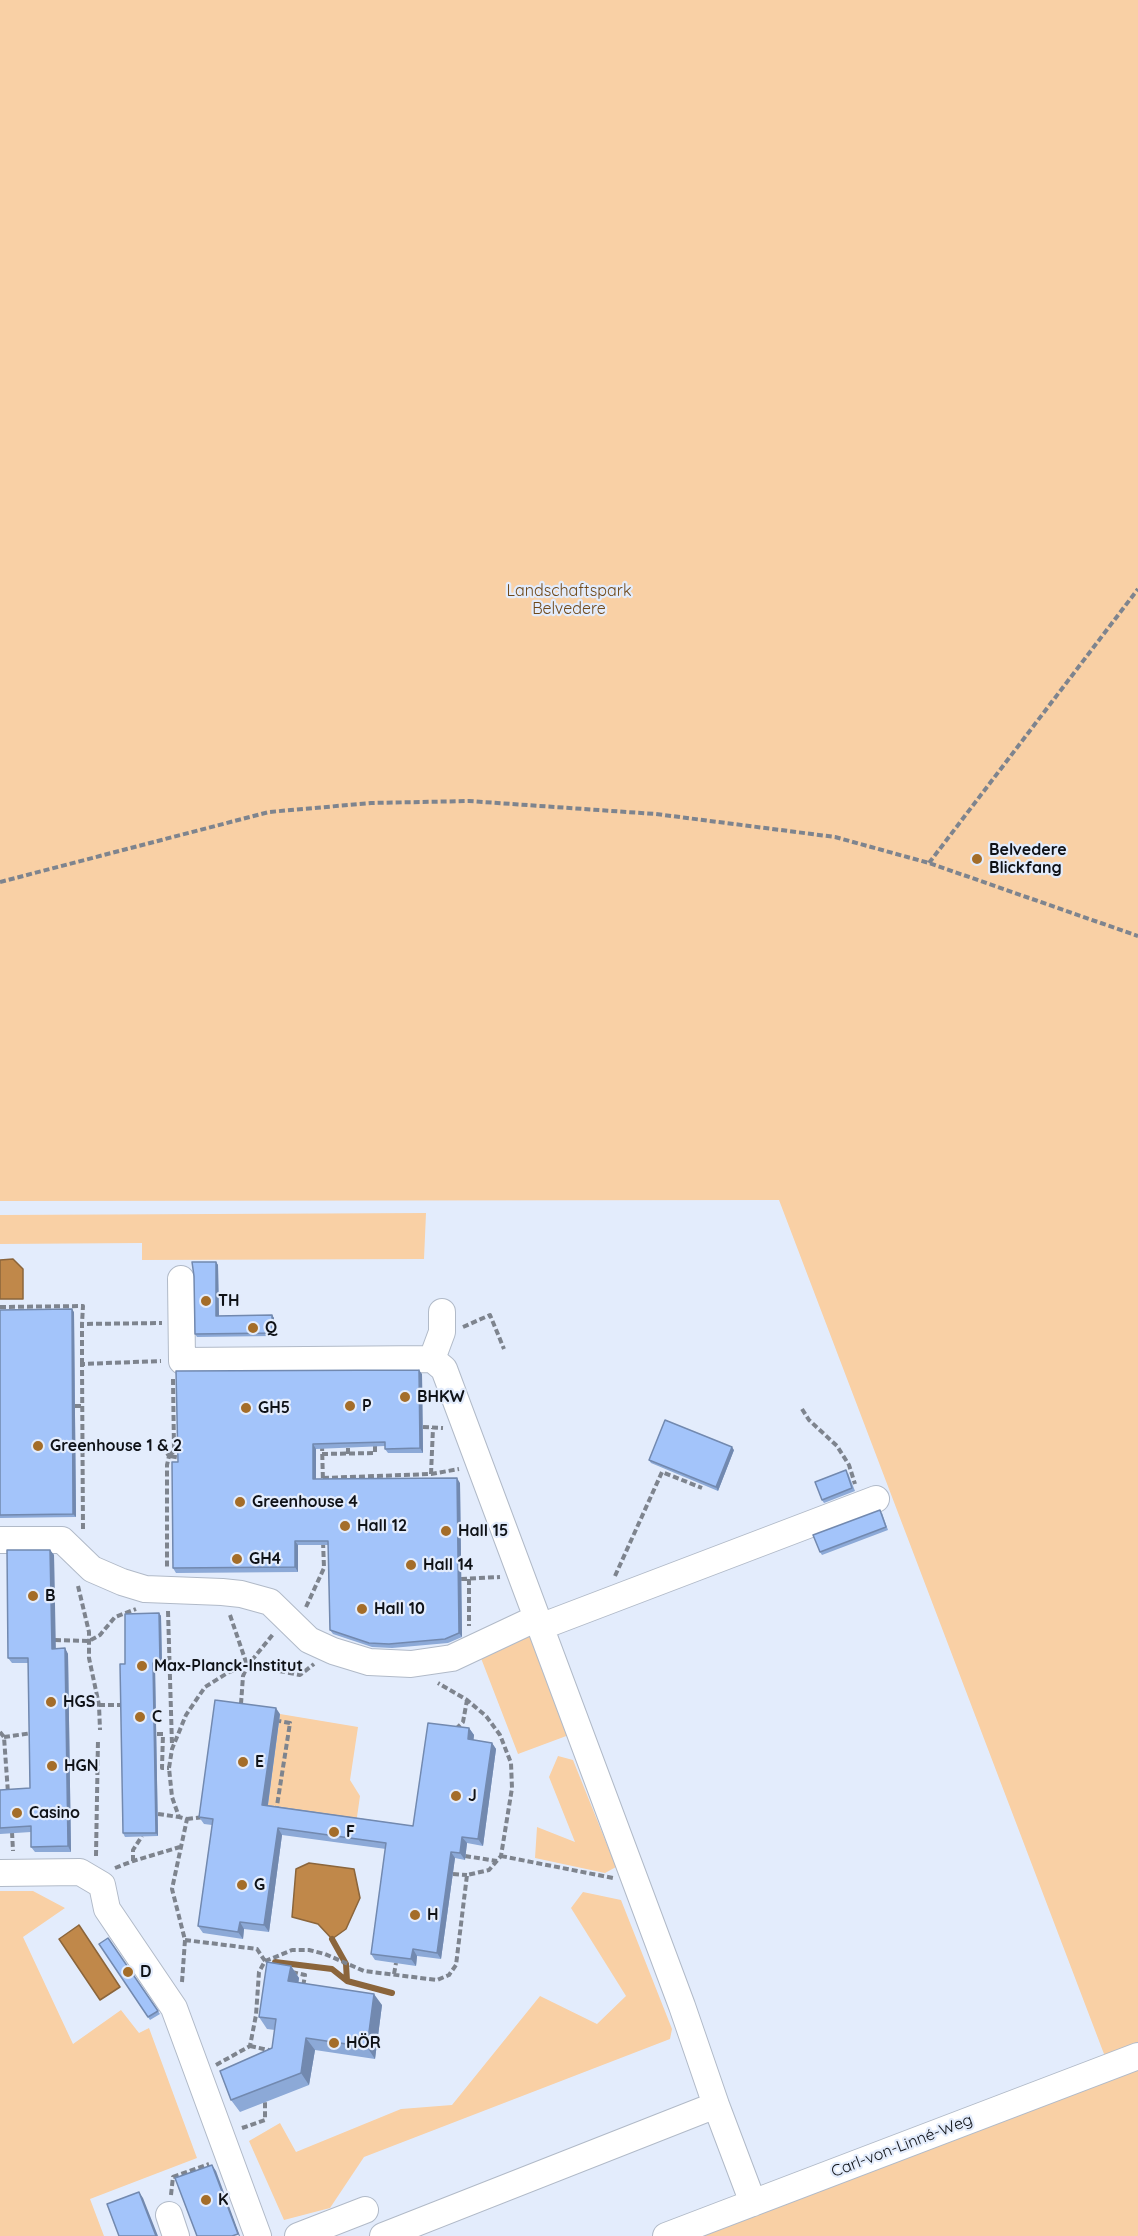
<!DOCTYPE html>
<html>
<head>
<meta charset="utf-8">
<style>
	body { margin:0 }
	canvas { display:block; background:#e3ecfc }
</style>
</head>
<body>
<canvas width="1138" height="2236"></canvas>
<script>
const context = document.querySelector('canvas').getContext('2d');
context.lineJoin = 'round';
function fill(path, color) {
  context.fillStyle = color;
  context.fill(path, 'evenodd');
}
function poly(rows) {
  const path = new Path2D();
  for (const r of rows) {
    path.moveTo(r[0], r[1]);
    for (let i = 2; i < r.length; i += 2) path.lineTo(r[i], r[i + 1]);
  }
  return path;
}
function stroke(path, color, width, dash) {
  context.strokeStyle = color;
  context.lineWidth = width;
  context.lineCap = dash ? 'butt' : 'round';
  context.setLineDash(dash || []);
  context.stroke(path);
}
function label(font, color, halo, rows, align = 'center') {
  context.font = font + ' Quicksand,sans-serif';
  context.lineWidth = 4.5;
  context.setLineDash([]);
  context.textBaseline = 'middle';
  context.strokeStyle = halo;
  context.fillStyle = color;
  for (const [text, x, y, turn = 0] of rows) {
    context.save();
    context.translate(x, y);
    context.rotate((+turn || 0) * Math.PI / 180);
    context.textAlign = isNaN(turn) ? turn : align;
    if (halo) context.strokeText(text, 0, 0);
    context.fillText(text, 0, 0);
    context.restore();
  }
}
const green = poly([
	[0,0,1138,0,1138,2236,700,2236,1112,2075,779,1200,0,1201],
	[426,1213,424,1259,142,1260,142,1243,0,1244,0,1215],
	[530,1634,569,1735,518,1754,479,1653],
	[280,1714,358,1727,350,1780,360,1796,356,1824,267,1811],
	[558,1756,573,1760,616,1867,605,1873,535,1858,537,1827,575,1842,549,1777],
	[0,1891,33,1891,65,1908,23,1937,73,2044,121,2010,139,2033,149,2028,197,2158,90,2199,104,2236,0,2236],
	[583,1892,621,1900,672,2029,670,2039,364,2157,330,2208,284,2220,249,2141,280,2123,296,2152,401,2109,452,2105,540,1996,597,2024,626,1996,571,1908]
]);
const water = poly([
	[13,1259,23,1269,23,1299,0,1299,0,1260,13,1259],
	[309,1863,354,1869,360,1898,346,1929,332,1939,318,1924,292,1917,296,1869,309,1863],
	[79,1925,120,1987,100,2000,59,1939,79,1925]
]);
const stream = poly([
	[332,1939,346,1964,347,1981,392,1993],
	[275,1962,332,1969,347,1981]
]);
const path = poly([
	[929,863,1138,589],
	[0,882,269,812,371,803,469,801,656,814,835,837,929,863,1138,936],
	[0,1307,83,1306,82,1324],
	[463,1327,490,1315,504,1349],
	[82,1364,82,1324,162,1323],
	[173,1379,174,1451,169,1456,181,1458],
	[75,1406,83,1406],
	[802,1409,809,1420,837,1446,849,1465,855,1484],
	[423,1427,443,1428],
	[322,1445,323,1482],
	[162,1446,169,1456,167,1465,167,1568],
	[322,1454,375,1453,375,1443],
	[348,1454,348,1447],
	[431,1474,433,1428],
	[323,1478,431,1474,459,1469],
	[83,1529,82,1364,161,1361],
	[615,1576,662,1472,702,1488],
	[461,1579,500,1577],
	[469,1579,469,1626],
	[78,1586,89,1632,89,1658,99,1705,100,1730],
	[306,1607,324,1568,323,1541],
	[168,1611,172,1745],
	[230,1615,247,1665],
	[55,1640,89,1641,100,1635,115,1617,136,1609],
	[241,1704,243,1676,248,1665,300,1675,314,1664],
	[99,1705,123,1705],
	[456,1729,463,1722,467,1700],
	[0,1732,4,1737,8,1793],
	[157,1734,163,1734,162,1768,169,1768],
	[4,1737,32,1733],
	[276,1812,290,1723,279,1721],
	[158,1814,179,1817],
	[187,1819,204,1817],
	[12,1832,13,1851],
	[96,1856,98,1739],
	[465,1856,497,1861],
	[501,1856,613,1878],
	[133,1861,133,1850,142,1836],
	[115,1868,133,1861,180,1847],
	[453,1874,467,1875],
	[185,1940,257,1949,265,1961],
	[292,1972,305,1975,303,1987],
	[394,1974,396,1963],
	[182,1982,185,1940,172,1889,187,1819,179,1817,172,1797,169,1768,172,1749,186,1715,205,1687,229,1672,248,1665,274,1633],
	[250,2046,273,2051],
	[216,2065,250,2046,256,2015,259,1972,265,1961,273,1958,292,1950,309,1950,325,1954,364,1971,437,1980,449,1975,456,1965,467,1875,489,1870,501,1856,512,1788,511,1763,500,1735,486,1716,467,1700,438,1683],
	[242,2128,265,2120,265,2102],
	[171,2195,173,2177,209,2164]
]);
const minor = poly([
	[181,1279,182,1361,432,1359,444,1369,682,2006,716,2105,753,2203],
	[432,1359,442,1332,442,1312],
	[0,1540,62,1540,92,1569,122,1582,145,1589,222,1592,241,1594,270,1602,309,1640,333,1651,369,1662,411,1664,452,1658,537,1618],
	[540,1627,876,1499],
	[0,1873,80,1872,102,1885,107,1909,174,2008,258,2236],
	[169,2215,176,2236],
	[298,2236,365,2210],
	[383,2236,716,2105],
	[666,2236,1138,2056]
]);
const wall = poly([
	[216,1262,218,1265,219,1316,272,1315,274,1318,274,1336,197,1337,195,1334],
	[0,1310,74,1312,76,1517,0,1518],
	[422,1374,423,1453,388,1453,385,1449,385,1446,316,1449,316,1479,460,1483,462,1637,448,1643,392,1648,372,1647,333,1634,330,1630,328,1545,298,1545,298,1572,176,1573,173,1568,178,1462],
	[734,1450,718,1491,651,1463,649,1460],
	[848,1473,855,1491,824,1503,822,1500],
	[882,1513,888,1530,822,1555,820,1552],
	[50,1550,54,1555,55,1649,65,1648,68,1654,71,1852,35,1852,31,1847,31,1832,0,1834,0,1790,30,1788,28,1663,12,1663,8,1658],
	[159,1613,161,1616,162,1666,155,1666,158,1836,125,1837,123,1833,125,1664],
	[280,1714,268,1805,413,1826,469,1728,474,1735,473,1740,492,1743,496,1749,483,1846,467,1843,465,1860,455,1858,441,1959,417,1956,416,1966,375,1960,371,1954,386,1849,282,1835,269,1932,244,1929,243,1939,203,1933,198,1926,212,1825,204,1824,199,1817],
	[108,1938,160,2014,150,2020,99,1944],
	[291,1966,299,1978,298,1983,382,2005,375,2059,315,2050,309,2085,240,2112,231,2100,272,2048,275,2030,267,2029,259,2017]
]);
const shadedWall = poly([
	[216,1262,218,1265,219,1319,216,1316],
	[72,1309,74,1312,76,1517,73,1514],
	[272,1315,274,1318,274,1336,272,1333],
	[419,1370,422,1374,423,1453,420,1448],
	[313,1444,316,1449,316,1483,313,1479],
	[732,1447,734,1450,718,1491,716,1487],
	[457,1478,460,1483,462,1637,459,1633],
	[295,1541,298,1545,298,1572,295,1567],
	[50,1550,54,1555,56,1654,52,1649],
	[159,1613,161,1616,162,1666,160,1663],
	[65,1648,68,1654,71,1852,68,1846],
	[153,1663,155,1666,158,1836,156,1833],
	[276,1708,280,1714,267,1811,262,1805],
	[469,1728,474,1735,473,1746,468,1739],
	[492,1743,496,1749,483,1846,478,1839],
	[278,1828,282,1835,269,1932,264,1925],
	[462,1837,467,1843,465,1860,460,1853],
	[451,1852,455,1858,441,1959,437,1953],
	[240,1922,244,1929,243,1939,238,1932],
	[413,1949,417,1956,416,1966,411,1959],
	[291,1966,299,1978,297,1993,288,1981],
	[374,1994,382,2005,375,2059,367,2047],
	[306,2038,315,2050,309,2085,301,2073],
	[212,2165,216,2171,240,2236,239,2236,238,2234],
	[139,2192,143,2198,158,2236,156,2236]
]);
const building = poly([
	[192,1262,216,1262,216,1316,272,1315,272,1333,195,1334,194,1276,192,1262],
	[72,1309,73,1514,0,1515,0,1310,72,1309],
	[419,1370,420,1448,385,1449,385,1442,313,1444,313,1479,457,1478,459,1633,445,1639,389,1644,369,1643,330,1630,328,1541,295,1541,295,1567,173,1568,172,1462,178,1462,176,1371,419,1370],
	[665,1420,732,1447,716,1487,649,1460,665,1420],
	[846,1470,852,1488,822,1500,815,1482,846,1470],
	[880,1510,886,1527,820,1552,813,1535,880,1510],
	[7,1550,50,1550,52,1649,65,1648,68,1846,31,1847,31,1826,0,1828,0,1790,30,1788,28,1658,8,1658,7,1550],
	[159,1613,160,1663,153,1663,156,1833,123,1833,120,1664,125,1664,125,1614,159,1613],
	[215,1700,276,1708,262,1805,413,1826,428,1723,469,1728,468,1739,492,1743,478,1839,462,1837,460,1853,451,1852,437,1953,413,1949,411,1959,371,1954,386,1843,278,1828,264,1925,240,1922,238,1932,198,1926,213,1819,199,1817,215,1700],
	[108,1938,158,2011,148,2017,99,1944,108,1938],
	[267,1962,291,1966,288,1981,374,1994,367,2047,306,2038,301,2073,231,2100,220,2071,272,2048,276,2019,259,2017,267,1962],
	[212,2165,238,2234,232,2236,197,2236,175,2178,212,2165],
	[139,2192,156,2236,119,2236,107,2204,139,2192]
]);
const markers = [
	[977,859,6,"#a46d29"],
	[206,1301,6,"#a46d29"],
	[253,1328,6,"#a46d29"],
	[405,1397,6,"#a46d29"],
	[350,1406,6,"#a46d29"],
	[246,1408,6,"#a46d29"],
	[38,1446,6,"#a46d29"],
	[240,1502,6,"#a46d29"],
	[345,1526,6,"#a46d29"],
	[446,1531,6,"#a46d29"],
	[237,1559,6,"#a46d29"],
	[411,1565,6,"#a46d29"],
	[33,1596,6,"#a46d29"],
	[362,1609,6,"#a46d29"],
	[142,1666,6,"#a46d29"],
	[51,1702,6,"#a46d29"],
	[140,1717,6,"#a46d29"],
	[243,1762,6,"#a46d29"],
	[52,1766,6,"#a46d29"],
	[456,1796,6,"#a46d29"],
	[17,1813,6,"#a46d29"],
	[334,1832,6,"#a46d29"],
	[242,1885,6,"#a46d29"],
	[415,1915,6,"#a46d29"],
	[128,1972,6,"#a46d29"],
	[334,2043,6,"#a46d29"],
	[206,2200,6,"#a46d29"]
];
const parkNames = [
	["Landschaftspark",569,591],
	["Belvedere",569,609]
];
const poiNames = [
	["Belvedere",989,850],
	["Blickfang",989,868],
	["TH",218,1301],
	["Q",265,1328],
	["BHKW",417,1397],
	["P",362,1406],
	["GH5",258,1408],
	["Greenhouse 1 & 2",50,1446],
	["Greenhouse 4",252,1502],
	["Hall 12",357,1526],
	["Hall 15",458,1531],
	["GH4",249,1559],
	["Hall 14",423,1565],
	["B",45,1596],
	["Hall 10",374,1609],
	["Max-Planck-Institut",154,1666],
	["HGS",63,1702],
	["C",152,1717],
	["E",255,1762],
	["HGN",64,1766],
	["J",468,1796],
	["Casino",29,1813],
	["F",346,1832],
	["G",254,1885],
	["H",427,1915],
	["D",140,1972],
	["HÖR",346,2043],
	["K",218,2200]
];
const streetNames = [
	["Carl-von-Linné-Weg",902,2146,-21]
];
fill(green, '#f9d0a5');
fill(water, '#c0884a');
stroke(water, '#8b653b', 1.5);
stroke(stream, '#8b653b', 6);
stroke(minor, '#b1bac8', 28);
stroke(path, '#7e848e', 4, [6, 3]);
stroke(minor, '#fff', 26);
fill(wall, '#8ca9d7');
fill(shadedWall, '#7289af');
fill(building, '#a3c4fa');
stroke(building, '#7289af', 1.5);
for (const [x, y, r, color] of markers) {
  const dot = new Path2D();
  dot.arc(x, y, r, 0, 2 * Math.PI);
  context.fillStyle = color;
  context.fill(dot);
  stroke(dot, '#e3ecfc', 2);
}
label('16px', '#6f4819', '#e3ecfc', parkNames);
label('bold 16px', '#0f1217', '#e3ecfc', poiNames, 'left');
label('16px', '#0f1217', '#e3ecfc', streetNames);
</script>
</body>
</html>
